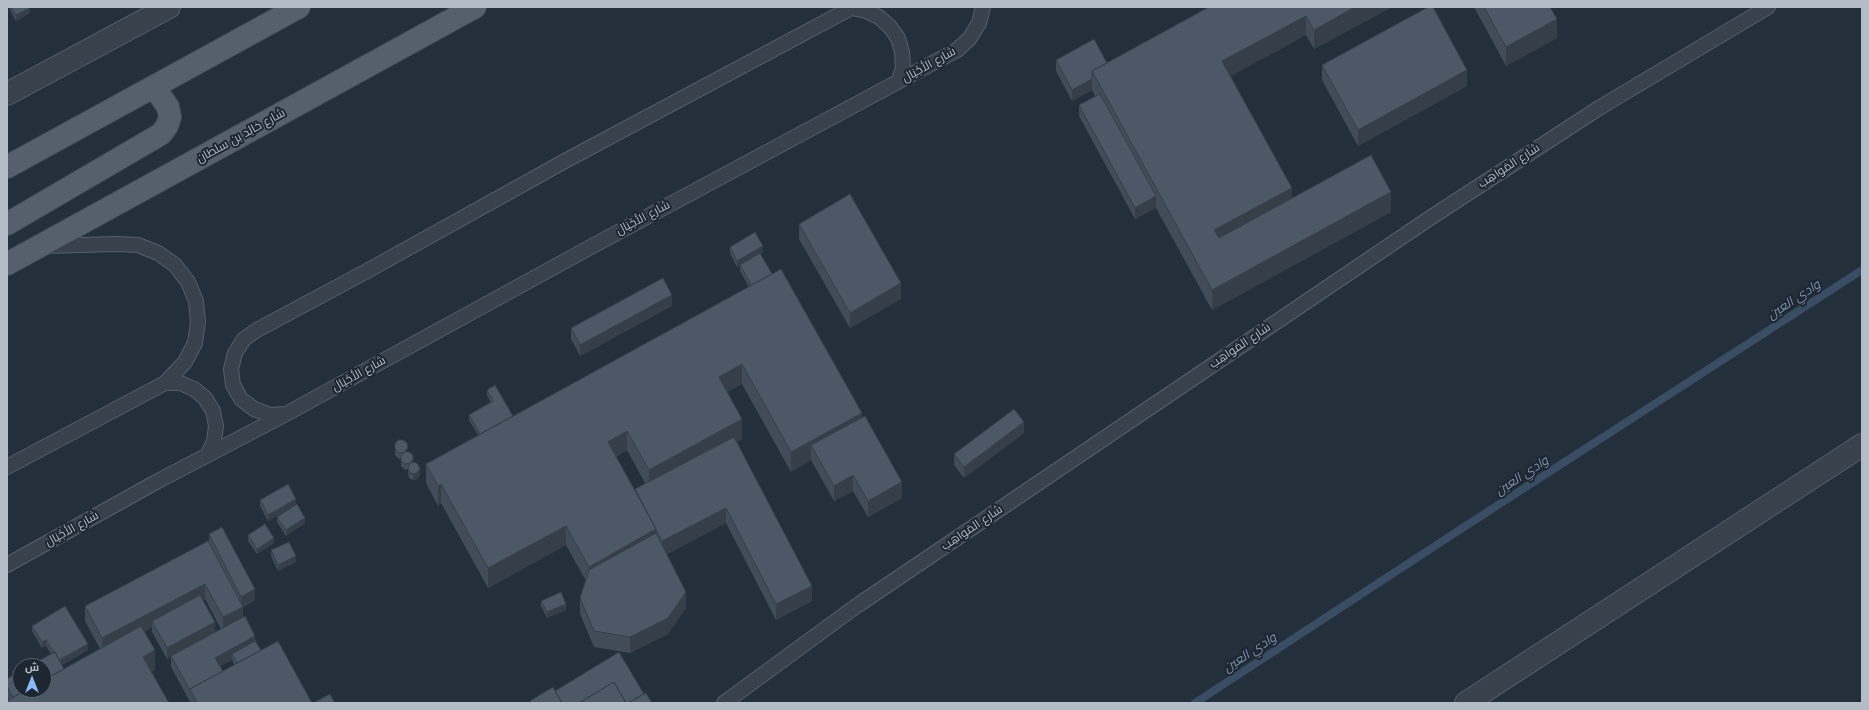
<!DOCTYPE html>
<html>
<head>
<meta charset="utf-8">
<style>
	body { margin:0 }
	#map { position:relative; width:1869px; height:710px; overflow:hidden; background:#242f3c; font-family:Arial,Cairo,sans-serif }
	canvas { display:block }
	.frame { position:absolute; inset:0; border:8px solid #b3bcc7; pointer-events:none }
	.north { position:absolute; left:12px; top:658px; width:40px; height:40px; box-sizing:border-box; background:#1d2631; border:1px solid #59626d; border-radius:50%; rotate:0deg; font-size:11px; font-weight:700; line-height:16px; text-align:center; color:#b3bcc7 }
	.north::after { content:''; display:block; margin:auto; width:14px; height:18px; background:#8bb8f5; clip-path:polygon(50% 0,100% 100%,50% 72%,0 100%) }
</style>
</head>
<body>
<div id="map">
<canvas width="1869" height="710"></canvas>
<div class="frame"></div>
<div class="north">ش</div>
</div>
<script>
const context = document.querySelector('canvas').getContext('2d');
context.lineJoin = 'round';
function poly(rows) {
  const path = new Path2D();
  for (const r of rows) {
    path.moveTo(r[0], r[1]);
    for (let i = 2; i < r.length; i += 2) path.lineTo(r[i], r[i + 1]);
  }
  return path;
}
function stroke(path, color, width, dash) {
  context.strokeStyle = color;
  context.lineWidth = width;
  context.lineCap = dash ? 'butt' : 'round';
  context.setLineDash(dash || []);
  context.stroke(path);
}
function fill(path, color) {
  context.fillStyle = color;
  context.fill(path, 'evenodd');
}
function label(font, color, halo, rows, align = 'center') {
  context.font = font + ' Arial,Cairo,sans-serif';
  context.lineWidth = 4;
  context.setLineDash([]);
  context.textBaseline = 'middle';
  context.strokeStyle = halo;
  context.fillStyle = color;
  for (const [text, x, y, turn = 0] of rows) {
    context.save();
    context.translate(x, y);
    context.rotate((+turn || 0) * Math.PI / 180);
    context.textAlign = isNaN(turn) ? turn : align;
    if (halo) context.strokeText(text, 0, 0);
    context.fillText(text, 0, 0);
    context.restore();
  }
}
const stream = poly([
	[1195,703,1464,527,1862,270]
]);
const lane = poly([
	[852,8,866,11,879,17,890,27,898,38,902,52,903,67,899,81],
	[165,383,180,383,194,389,205,398,213,411,216,426,214,441,208,454],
	[285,414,270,415,254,409,241,399,233,385,231,369,235,353,244,339,257,330,367,271,565,161,853,7],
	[7,467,165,383,185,362,195,343,198,322,196,301,188,282,175,265,158,253,138,245,117,244,45,246],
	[7,565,158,481,286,414,587,249,957,50,970,38,979,23,983,7],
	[724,703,855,607,1430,218,1599,108,1768,7]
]);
const street = poly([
	[7,94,169,7],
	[1466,703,1862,445]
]);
const primary = poly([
	[7,167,299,7],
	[7,224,161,134,167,126,170,117,168,107,154,87],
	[7,264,475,7]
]);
const wall = poly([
	[10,7,30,7,30,13,16,21,10,10],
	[1209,7,1392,7,1314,49,1306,35,1230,76,1292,198,1391,212,1212,310,1156,208,1135,219,1079,116,1079,105,1095,96,1092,90,1072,101,1056,71,1056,60,1107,63],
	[1474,7,1550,7,1557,38,1506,66],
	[1322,65,1467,86,1358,146,1322,80],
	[799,224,901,299,850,328,799,239],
	[730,247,763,252,760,254,862,418,902,498,868,517,853,491,834,501,811,460,791,472,742,384,727,392,742,439,737,442,812,601,776,620,726,523,667,554,686,608,668,634,630,653,594,647,580,614,580,598,586,581,566,545,488,588,441,503,438,506,426,483,426,464,478,435,469,420,469,415,491,403,487,395,487,390,513,416,749,287,740,271,740,266,737,267,730,253],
	[627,450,645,483,635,490,616,457],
	[672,306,580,356,571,339,571,328],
	[1024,433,964,478,954,465,954,454],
	[395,444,408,452,413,463,420,475,417,479,413,480,409,478,408,473,408,469,405,470,401,466,401,458,399,459,395,455],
	[260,500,296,505,268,521,260,506],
	[277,517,305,523,286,536,277,522],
	[209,534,255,600,243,607,243,617,261,650,312,703,190,703,190,702,171,667,171,657,167,659,152,632,152,627,144,632,155,670,151,672,9,700,7,697,7,679,51,654,46,646,42,648,32,631,32,626,88,650,62,665,64,669,100,649,85,621,85,606,209,542],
	[205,599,221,629,215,633,203,600],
	[232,660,234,665,223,671,220,666],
	[248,535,274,543,257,554,248,541],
	[271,550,296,562,278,571,271,556],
	[541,601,566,610,547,618,541,606]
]);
const shadedWall = poly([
	[1355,7,1392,7,1314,49,1314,30],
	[30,8,30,13,16,21,16,15],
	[1306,16,1306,35,1222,81,1222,61],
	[1557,19,1557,38,1506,66,1506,47],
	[1467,70,1467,86,1358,146,1358,130],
	[1092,79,1092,90,1072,101,1072,90],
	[1292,188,1292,208,1214,250,1214,230],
	[1391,192,1391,212,1212,310,1212,290],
	[1156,196,1156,208,1135,219,1135,208],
	[763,246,763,252,737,267,737,261],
	[901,283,901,299,850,328,850,313],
	[672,295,672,306,580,356,580,345],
	[742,364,742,384,719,396,719,377],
	[862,413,862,433,811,445,811,460,791,472,791,452],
	[742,419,742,439,649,490,649,470],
	[1024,422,1024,433,964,478,964,467],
	[627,431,627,450,608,461,608,442],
	[420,469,420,475,417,479,413,480,413,474],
	[853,475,853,491,834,501,834,486],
	[902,482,902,498,868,517,868,501],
	[441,484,441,503,438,506,438,486],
	[296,499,296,505,268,521,268,515],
	[726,508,726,523,662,557,662,541],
	[305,518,305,523,286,536,286,530],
	[566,526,566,545,488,588,488,568],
	[656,529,656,549,589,586,589,567],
	[274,538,274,543,257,554,257,549],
	[296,556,296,562,278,571,278,565],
	[205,584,205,599,155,626,152,621,152,627,102,654,102,638],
	[812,586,812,601,776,620,776,604],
	[255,589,255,600,241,608,241,597],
	[686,592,686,608,668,634,630,653,630,637],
	[566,604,566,610,547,618,547,612],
	[243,607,243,623,223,633,223,617],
	[215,622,215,633,167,659,167,648],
	[255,636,255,647,232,654,232,660,215,669,215,658],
	[46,640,46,646,42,648,42,642],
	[88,644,88,650,59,666,59,661],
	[155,650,155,670,143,676,143,657]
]);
const building = poly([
	[11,7,30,7,30,8,16,15,11,7],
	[1209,7,1355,7,1314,30,1306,16,1222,61,1292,188,1214,230,1219,238,1371,155,1391,192,1212,290,1092,71,1209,7],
	[1428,7,1433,7,1467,70,1358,130,1322,65,1428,7],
	[1484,7,1550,7,1557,19,1506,47,1484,7],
	[1094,39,1107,63,1092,71,1092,79,1072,90,1056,60,1094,39],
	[1100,94,1156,196,1135,208,1079,105,1100,94],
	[850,194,901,283,850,313,799,224,850,194],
	[755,232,763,246,737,261,730,247,755,232],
	[760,253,772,274,751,285,740,265,760,253],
	[781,269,862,413,791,452,742,364,719,377,742,419,649,470,627,431,608,442,656,529,589,567,566,526,488,568,441,484,438,486,426,464,781,269],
	[663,278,672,295,580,345,571,328,663,278],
	[495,385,513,416,480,434,469,415,493,401,487,390,495,385],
	[1014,409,1024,422,964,467,954,454,1014,409],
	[865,416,902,482,868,501,853,475,834,486,811,445,865,416],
	[734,437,812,586,776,604,726,508,662,541,656,530,656,529,635,489,734,437],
	[398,440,403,440,407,443,408,448,404,452,409,452,413,455,413,460,410,463,414,462,418,464,420,469,417,473,413,474,409,472,408,468,410,463,405,464,401,461,401,456,404,452,399,453,395,449,395,444,398,440],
	[288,484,296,499,268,515,260,500,288,484],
	[297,504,305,518,286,530,277,517,297,504],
	[265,524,274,538,257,549,248,535,265,524],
	[222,527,255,589,241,597,209,534,222,527],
	[656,533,686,592,668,618,630,637,594,631,580,598,589,570,656,533],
	[208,541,243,607,223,617,205,584,102,638,85,606,208,541],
	[289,542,296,556,278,565,271,550,289,542],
	[561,592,566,604,547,612,541,601,561,592],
	[200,595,215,622,167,648,152,621,200,595],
	[65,606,88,644,59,660,55,652,54,652,46,640,42,642,32,626,65,606],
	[245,616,255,636,215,658,223,671,190,689,190,690,171,656,245,616],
	[141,626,155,650,143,657,169,703,7,703,7,701,26,690,44,690,44,680,141,626],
	[255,641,261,650,237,663,232,654,255,641],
	[278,641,312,703,197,703,190,689,278,641],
	[55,652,64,669,44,680,44,666,29,666,55,652],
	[619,652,644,694,628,703,626,703,614,682,579,703,562,703,555,691,619,652],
	[20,671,20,690,26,690,13,697,7,686,7,679,20,671],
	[614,682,626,703,579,703,614,682],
	[553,687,562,703,531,703,530,701,553,687],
	[646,693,652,703,628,703,646,693],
	[330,694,335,703,313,703,330,694]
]);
const streetNames = [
	["شارع الأَجْيَال",929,65,-29],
	["شارع خالِد بن سلطان",241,136,-29],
	["شارع المَواهِب",1509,166,-33],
	["شارع الأَجْيَال",643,218,-28],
	["شارع المَواهِب",1240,346,-34],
	["شارع الأَجْيَال",359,374,-29],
	["شارع المَواهِب",972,528,-34],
	["شارع الأَجْيَال",72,529,-29]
];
const waterNames = [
	["وادي العين",1794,300,-33],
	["وادي العين",1522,476,-33],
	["وادي العين",1250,653,-33]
];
stroke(stream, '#394d64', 8);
stroke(lane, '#565f6a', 16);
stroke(street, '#565f6a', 24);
stroke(primary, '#414a55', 24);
stroke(lane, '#38414c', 14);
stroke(street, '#38414c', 22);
stroke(primary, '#56606c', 22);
fill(wall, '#424c59');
fill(shadedWall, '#363e48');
fill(building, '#4d5867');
stroke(building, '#363e48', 1);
label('12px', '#b3bcc7', '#1d2631', streetNames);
label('italic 13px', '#7c93ae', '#1d2631', waterNames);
</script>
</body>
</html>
